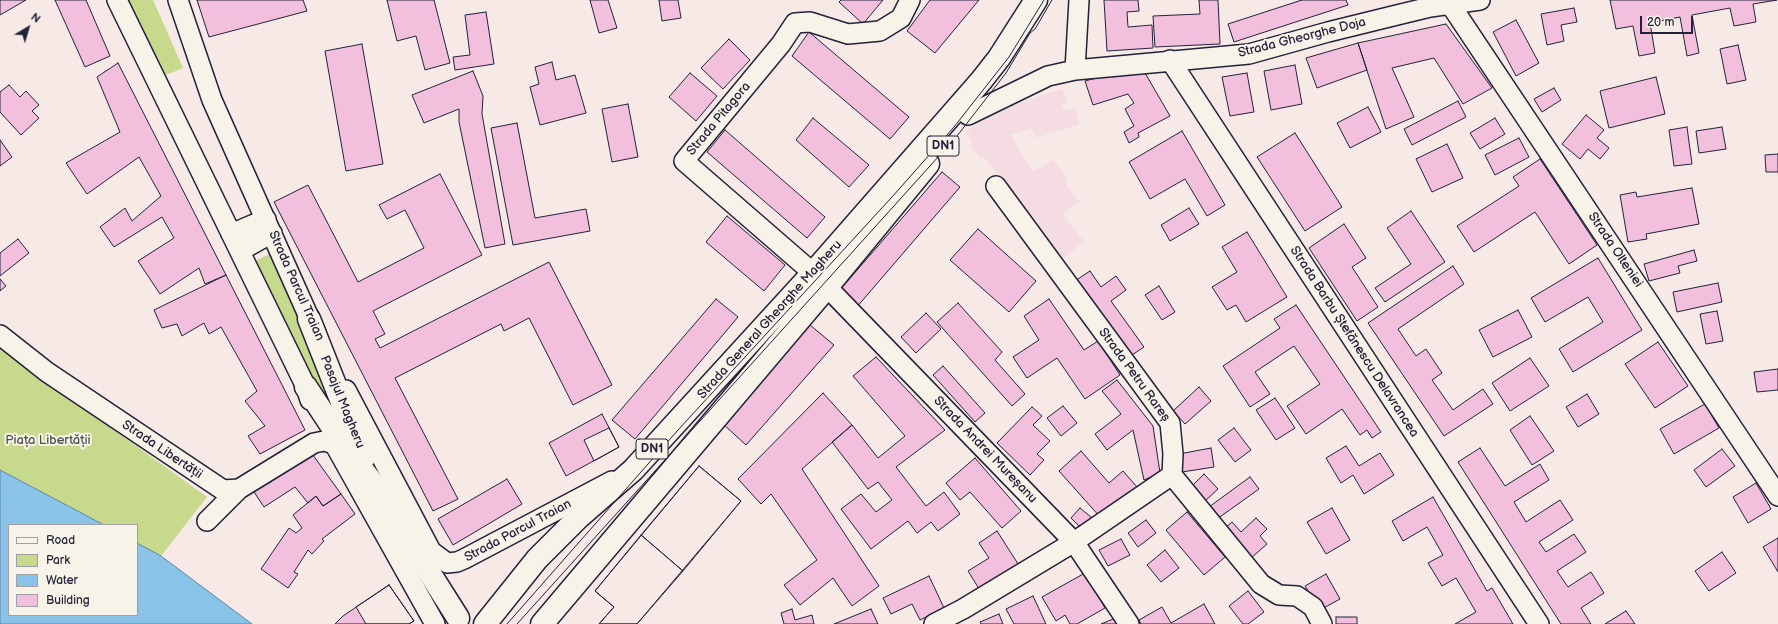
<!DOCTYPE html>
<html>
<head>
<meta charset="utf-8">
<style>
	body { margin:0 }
	#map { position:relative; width:1778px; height:624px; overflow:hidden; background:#f6e9e6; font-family:"Balsamiq Sans",sans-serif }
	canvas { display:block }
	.legend { position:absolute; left:8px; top:524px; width:130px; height:92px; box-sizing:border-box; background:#f7f3e8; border:1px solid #a29fa3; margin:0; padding:5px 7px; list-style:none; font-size:12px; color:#22223b }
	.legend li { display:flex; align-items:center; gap:8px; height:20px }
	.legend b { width:20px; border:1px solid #a29fa3 }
	.north { position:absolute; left:8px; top:8px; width:40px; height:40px; -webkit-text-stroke:3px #f7f3e8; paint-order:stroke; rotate:38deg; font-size:11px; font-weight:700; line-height:16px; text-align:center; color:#22223b }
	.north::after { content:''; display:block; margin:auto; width:14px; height:18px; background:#22223b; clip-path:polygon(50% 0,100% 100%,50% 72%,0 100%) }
	.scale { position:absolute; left:1640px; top:16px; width:53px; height:18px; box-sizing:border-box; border:2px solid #22223b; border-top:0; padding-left:5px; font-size:12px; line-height:14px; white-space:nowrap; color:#22223b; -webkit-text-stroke:3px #f7f3e8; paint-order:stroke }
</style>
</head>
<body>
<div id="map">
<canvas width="1778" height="624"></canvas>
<ul class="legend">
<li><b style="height:5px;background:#f7f3e8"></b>Road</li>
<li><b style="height:11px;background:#c6d98d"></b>Park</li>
<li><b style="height:11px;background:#89c3e8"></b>Water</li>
<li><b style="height:11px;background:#f2bfdc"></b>Building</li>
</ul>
<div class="north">N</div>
<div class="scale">20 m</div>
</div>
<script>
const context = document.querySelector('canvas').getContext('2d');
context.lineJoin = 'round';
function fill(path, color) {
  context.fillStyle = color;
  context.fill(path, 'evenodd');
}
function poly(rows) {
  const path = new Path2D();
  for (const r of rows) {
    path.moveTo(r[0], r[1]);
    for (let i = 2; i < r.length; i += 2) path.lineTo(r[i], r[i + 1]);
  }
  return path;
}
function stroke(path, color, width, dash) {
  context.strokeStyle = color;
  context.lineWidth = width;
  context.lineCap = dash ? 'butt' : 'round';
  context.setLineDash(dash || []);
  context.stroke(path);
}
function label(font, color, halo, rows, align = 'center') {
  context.font = font + ' "Balsamiq Sans",sans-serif';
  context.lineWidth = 4;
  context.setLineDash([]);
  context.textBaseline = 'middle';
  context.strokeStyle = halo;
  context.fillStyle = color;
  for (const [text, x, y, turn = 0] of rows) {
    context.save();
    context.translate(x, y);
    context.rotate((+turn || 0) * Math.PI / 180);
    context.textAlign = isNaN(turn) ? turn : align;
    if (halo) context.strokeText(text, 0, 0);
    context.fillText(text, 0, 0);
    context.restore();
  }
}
const built = poly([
	[1062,89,1068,103,1062,104,1063,110,1075,108,1079,124,1036,138,1032,128,1010,135,1033,172,1053,160,1069,180,1065,182,1079,202,1062,213,1074,230,1085,241,1061,260,985,158,980,158,971,147,973,144,966,132,974,126,977,121,985,114]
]);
const green = poly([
	[117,0,153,0,183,68,156,79],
	[272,253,350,421,334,430,246,265],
	[0,348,207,497,161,556,137,543,137,525,104,525,0,470]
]);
const water = poly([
	[0,470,104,525,9,525,9,615,137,615,137,543,161,556,252,624,0,624,0,470]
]);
const building = poly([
	[0,0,26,0,0,15,0,0],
	[55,0,86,0,110,56,85,67,55,0],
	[197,0,303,0,307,11,209,37,197,0],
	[387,0,434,0,450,63,425,70,416,36,397,41,387,0],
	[590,0,608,0,617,28,599,33,590,0],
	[659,0,678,0,681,18,662,21,659,0],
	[841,0,883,0,863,24,839,2,841,0],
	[930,0,979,0,935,53,907,31,930,0],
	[1104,0,1138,0,1139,11,1127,12,1128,27,1152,25,1153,48,1107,51,1104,0],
	[1199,0,1218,0,1220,44,1155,47,1153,16,1200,14,1199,0],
	[1302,0,1346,0,1348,5,1234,42,1228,24,1302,0],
	[1610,0,1777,0,1753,4,1756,22,1734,26,1730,8,1692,15,1699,53,1687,56,1680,17,1650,23,1655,53,1639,56,1633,26,1616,29,1610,0],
	[1574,8,1577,22,1561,25,1564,41,1547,45,1541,14,1574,8],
	[486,12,494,64,455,70,453,57,470,55,465,15,486,12],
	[1516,20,1539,63,1516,76,1493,32,1516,20],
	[1446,24,1492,88,1463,104,1434,58,1392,68,1414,117,1386,129,1358,43,1446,24],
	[809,32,909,117,890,139,792,56,809,32],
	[729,39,750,60,723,89,701,68,729,39],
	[1358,43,1367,70,1317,88,1306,58,1358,43],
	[362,44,383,164,346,171,325,51,362,44],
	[1738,45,1746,80,1727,84,1720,49,1738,45],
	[552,62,556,80,575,75,586,113,540,125,530,87,539,84,535,67,552,62],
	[118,63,226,275,205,284,199,268,160,294,138,261,174,238,162,217,114,247,100,227,125,208,132,221,161,196,139,157,87,194,66,163,120,132,97,77,118,63],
	[1295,65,1302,104,1271,110,1264,71,1295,65],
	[1141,66,1170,116,1138,133,1139,137,1129,143,1124,132,1134,126,1125,109,1134,103,1128,94,1093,105,1085,81,1141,66],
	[473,71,483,96,482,114,505,244,485,248,459,122,459,109,424,123,412,95,473,71],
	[690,73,717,96,696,121,669,97,690,73],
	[1247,73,1254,112,1230,116,1222,77,1247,73],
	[1656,77,1665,114,1609,128,1600,91,1656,77],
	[9,85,20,97,26,91,39,105,32,111,39,118,21,135,0,112,0,92,9,85],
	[1554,88,1561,100,1542,112,1534,99,1554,88],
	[1458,101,1466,117,1412,145,1404,129,1458,101],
	[628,104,638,157,612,162,602,109,628,104],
	[1368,107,1381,132,1350,148,1337,123,1368,107],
	[1586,115,1604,130,1597,138,1609,148,1600,159,1588,149,1580,159,1562,144,1586,115],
	[813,118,869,165,849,187,796,140,813,118],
	[1495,118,1505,134,1480,149,1470,133,1495,118],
	[517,123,535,218,586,209,590,231,513,245,491,128,517,123],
	[1687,127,1692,164,1674,166,1669,130,1687,127],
	[1722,127,1726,149,1699,153,1696,131,1722,127],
	[725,130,825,217,807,238,707,152,725,130],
	[1182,131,1225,205,1207,216,1185,179,1150,199,1129,162,1182,131],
	[1295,133,1342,207,1305,231,1257,157,1295,133],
	[1519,138,1529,157,1495,175,1485,155,1519,138],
	[0,140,12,157,0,166,0,140],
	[1447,144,1463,178,1432,192,1416,159,1447,144],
	[1778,154,1778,172,1766,172,1765,155,1778,154],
	[1540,159,1597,245,1569,264,1535,212,1474,252,1457,226,1519,186,1513,177,1540,159],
	[942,172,960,187,856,308,839,291,942,172],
	[440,174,482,255,373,311,385,334,375,339,380,348,549,262,612,385,573,405,529,318,504,331,501,324,395,378,458,499,433,511,274,202,308,185,358,282,424,248,405,210,387,219,379,205,440,174],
	[1692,188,1699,224,1646,234,1647,239,1628,242,1620,195,1636,192,1637,197,1692,188],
	[1189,208,1199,224,1170,241,1161,225,1189,208],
	[1411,211,1445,262,1385,302,1375,288,1411,264,1387,228,1411,211],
	[727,216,785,265,764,291,706,242,727,216],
	[1344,224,1366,258,1352,267,1378,307,1357,321,1309,248,1344,224],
	[978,229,1036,281,1009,312,950,260,978,229],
	[1247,232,1287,297,1246,322,1236,305,1227,310,1212,287,1237,272,1222,247,1247,232],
	[18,239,29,253,0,276,0,253,18,239],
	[1694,250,1697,261,1678,266,1680,273,1649,281,1644,264,1694,250],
	[1598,258,1642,330,1573,372,1559,349,1603,322,1588,297,1545,322,1531,298,1598,258],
	[1453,266,1464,284,1398,329,1416,356,1426,349,1442,373,1432,380,1453,410,1483,389,1493,404,1444,436,1368,323,1453,266],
	[1090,271,1101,287,1116,276,1126,290,1111,301,1144,347,1126,359,1072,283,1090,271],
	[226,275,305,430,260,454,248,436,265,426,245,401,257,391,221,327,209,334,204,323,182,336,177,324,162,328,154,310,226,275],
	[0,279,6,286,0,291,0,279],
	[1718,283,1722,302,1677,312,1673,292,1718,283],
	[1159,286,1175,312,1162,320,1145,295,1159,286],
	[716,299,738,317,635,439,612,420,716,299],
	[1049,299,1084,350,1098,341,1120,375,1085,399,1057,358,1027,378,1013,357,1039,340,1024,316,1049,299],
	[958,303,1002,352,995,360,1025,394,1012,406,937,322,958,303],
	[1296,305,1381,432,1372,438,1367,430,1360,435,1342,409,1306,434,1287,406,1320,384,1294,346,1255,372,1270,394,1250,407,1223,366,1280,328,1274,319,1296,305],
	[1518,310,1532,337,1493,357,1479,330,1518,310],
	[1717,311,1723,341,1706,344,1700,314,1717,311],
	[926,313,941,329,916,353,901,337,926,313],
	[810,325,834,345,746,445,723,424,810,325],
	[1658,342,1688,386,1655,408,1625,364,1658,342],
	[876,357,945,430,896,467,926,506,944,492,960,514,938,531,931,522,917,533,908,521,871,549,841,509,861,494,876,512,892,500,878,482,868,489,832,442,852,425,878,458,905,436,853,376,876,357],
	[1530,358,1549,386,1510,411,1492,383,1530,358],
	[943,366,985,413,975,422,933,375,943,366],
	[1778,369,1778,390,1757,392,1754,372,1778,369],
	[1117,380,1153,426,1160,473,1144,480,1133,430,1107,450,1095,434,1121,414,1102,391,1117,380],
	[1199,387,1211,401,1185,424,1173,411,1199,387],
	[823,393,852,425,802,469,879,586,852,606,833,578,800,605,784,585,817,560,771,494,761,504,738,479,823,393],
	[1587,394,1599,414,1578,427,1566,407,1587,394],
	[1275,398,1295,428,1276,440,1256,410,1275,398],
	[1705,404,1719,428,1674,454,1660,429,1705,404],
	[1063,406,1077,423,1061,436,1047,418,1063,406],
	[1032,407,1042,416,1033,425,1050,441,1037,454,1044,460,1030,475,997,443,1032,407],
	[602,414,619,447,566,476,549,443,602,414],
	[1530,416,1554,451,1532,465,1510,430,1530,416],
	[609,428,619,447,594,461,584,440,609,428],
	[1234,428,1251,450,1235,462,1218,440,1234,428],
	[1346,446,1359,466,1380,453,1394,475,1364,494,1353,475,1341,483,1326,458,1346,446],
	[1211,448,1214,467,1182,472,1179,454,1211,448],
	[1480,448,1505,486,1540,464,1549,480,1514,502,1526,522,1560,500,1573,520,1539,542,1546,552,1574,534,1586,552,1557,571,1568,587,1591,572,1604,593,1581,608,1591,624,1561,624,1458,462,1480,448],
	[1722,449,1735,466,1706,487,1694,470,1722,449],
	[310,451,341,494,323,506,316,496,308,503,295,487,264,507,252,489,310,451],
	[1081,451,1109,483,1123,471,1137,487,1101,518,1059,471,1081,451],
	[975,458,1021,511,1002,528,970,492,960,500,946,483,975,458],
	[699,466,741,501,637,624,599,624,614,607,595,591,699,466],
	[699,466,741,501,683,571,641,535,699,466],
	[1204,474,1218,489,1205,501,1191,487,1204,474],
	[1250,477,1259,489,1217,519,1209,507,1250,477],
	[507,479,522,504,453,545,438,519,507,479],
	[1756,483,1771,509,1748,523,1733,497,1756,483],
	[341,494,355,514,322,539,324,541,312,554,308,550,294,572,298,574,288,588,261,569,289,528,296,533,302,528,293,515,316,496,323,506,341,494],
	[1433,497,1487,591,1492,588,1513,624,1455,624,1476,612,1456,578,1442,586,1428,563,1443,555,1427,527,1403,541,1392,521,1433,497],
	[1080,508,1092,518,1082,529,1071,518,1080,508],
	[1332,508,1350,540,1326,554,1307,522,1332,508],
	[1187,512,1225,557,1204,575,1166,530,1187,512],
	[1256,518,1267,529,1260,536,1267,544,1250,559,1223,530,1232,522,1241,532,1256,518],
	[1146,520,1156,533,1138,547,1128,533,1146,520],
	[997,531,1020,567,981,592,968,571,989,558,979,543,997,531],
	[641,535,683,571,637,624,599,624,614,607,595,591,641,535],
	[1778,538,1778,572,1763,547,1778,538],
	[1121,539,1130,555,1108,566,1099,550,1121,539],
	[1165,550,1179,568,1161,582,1147,565,1165,550],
	[1722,552,1736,573,1709,591,1695,571,1722,552],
	[1085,573,1105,608,1077,624,1070,624,1065,615,1056,621,1042,597,1085,573],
	[1326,574,1340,599,1320,610,1305,586,1326,574],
	[929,576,944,608,920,620,912,604,891,614,883,598,929,576],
	[389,585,414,621,409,624,335,624,343,616,389,585],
	[389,585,414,621,409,624,366,624,356,607,389,585],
	[1248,591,1264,612,1248,624,1243,624,1229,606,1248,591],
	[1033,596,1046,624,1014,624,1006,609,1033,596],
	[1204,604,1215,624,1141,624,1139,620,1162,607,1171,623,1204,604],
	[792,609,795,620,812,615,814,624,784,624,781,613,792,609],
	[871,609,878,624,834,624,871,609],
	[1626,611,1635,624,1605,624,1626,611],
	[999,614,1003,624,981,624,980,622,999,614],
	[1118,617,1121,624,1101,624,1118,617],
	[1336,617,1357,617,1357,624,1336,624,1336,617]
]);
const street = poly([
	[117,0,306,387,310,400],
	[178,0,212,100,316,333],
	[1450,4,1778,496],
	[1170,60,1539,624],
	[1075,70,1249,54,1328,32,1397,15,1430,7,1480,0],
	[968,115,1048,76,1075,70,1079,0],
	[996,186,1170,423,1173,454,1172,475,1261,584,1279,595,1297,596,1313,607,1322,624],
	[231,234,266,219],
	[240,251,272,233],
	[813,273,684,161,781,44,795,23,810,22,848,34,880,31,901,18,910,0],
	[827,287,1074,542,1129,624],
	[0,335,47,372,223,490,239,489,314,443,324,441,334,444],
	[346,390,431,551,447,563,457,562,464,559,612,481],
	[336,447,435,624],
	[207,521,239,489],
	[934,624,963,609,1074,542,1172,475]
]);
const secondary = poly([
	[309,319,364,458],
	[306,387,346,448,374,485,458,618]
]);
const primary = poly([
	[485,624,537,559,579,517,633,470,813,273,981,81,999,58,1036,0],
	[542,624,827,287,928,164]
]);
const tram = poly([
	[507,624,678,430,892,197,954,127,1009,57,1044,0],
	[517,624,957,136,1006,73,1030,33,1035,29,1052,0]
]);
const shields = [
	[943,146,32],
	[652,449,32]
];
const shieldNames = [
	["DN1",943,146],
	["DN1",652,449]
];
const streetNames = [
	["Strada Gheorghe Doja",1302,38,-14],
	["Strada Pitagora",719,119,-50],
	["Strada Olteniei",1615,250,56],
	["Strada Parcul Traian",296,286,66],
	["Strada General Gheorghe Magheru",770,320,-48],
	["Strada Barbu Ștefănescu Delavrancea",1354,342,57],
	["Strada Petru Rareș",1134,375,54],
	["Pasajul Magheru",342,402,68],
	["Strada Libertății",162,450,34],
	["Strada Andrei Mureșanu",985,450,46],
	["Strada Parcul Traian",518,531,-28]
];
const parkNames = [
	["Piața Libertății",48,441]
];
fill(built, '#f5dce3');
fill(green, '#c6d98d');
fill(water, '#89c3e8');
stroke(water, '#6083a3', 1);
fill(building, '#f2bfdc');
stroke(building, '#22223b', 1);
stroke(street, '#22223b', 22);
stroke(secondary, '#22223b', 25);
stroke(primary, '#22223b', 25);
stroke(street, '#f7f3e8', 19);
stroke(secondary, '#f7f3e8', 22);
stroke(primary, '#f7f3e8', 22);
stroke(tram, '#22223b', 1);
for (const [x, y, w] of shields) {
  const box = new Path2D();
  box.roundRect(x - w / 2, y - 10, w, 20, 3);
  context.fillStyle = '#f7f3e8';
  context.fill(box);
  stroke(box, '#22223b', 1);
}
label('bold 12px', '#22223b', null, shieldNames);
label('13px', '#22223b', '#f7f3e8', streetNames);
label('13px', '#4b5050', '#f7f3e8', parkNames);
</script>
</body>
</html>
